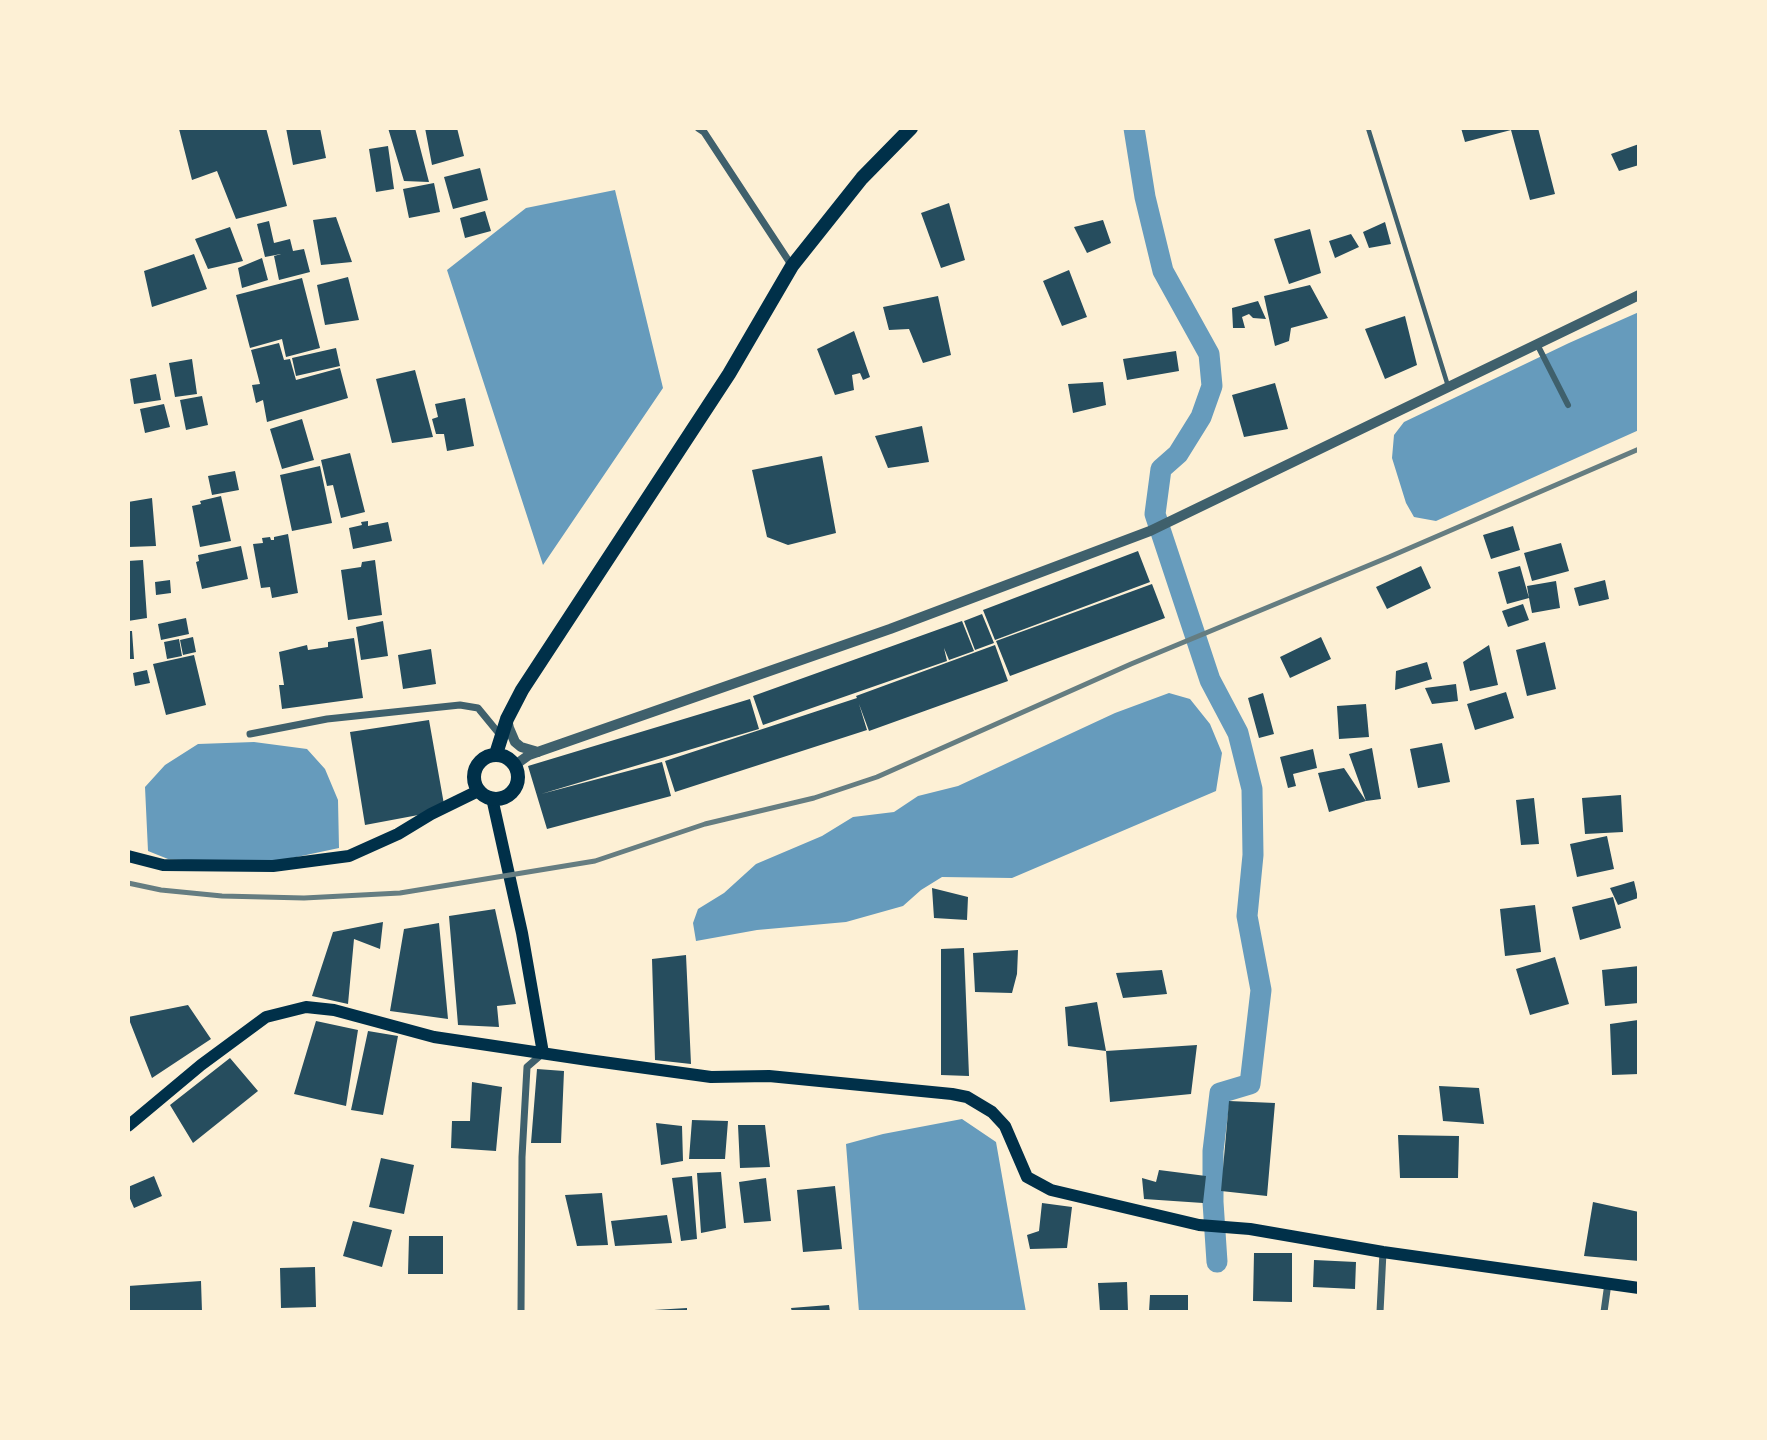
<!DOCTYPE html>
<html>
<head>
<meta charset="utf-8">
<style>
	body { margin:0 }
	#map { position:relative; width:1767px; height:1440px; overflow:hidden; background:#fdf0d5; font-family:Lato,sans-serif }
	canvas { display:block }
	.frame { position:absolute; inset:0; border:130px solid #fdf0d5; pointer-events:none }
</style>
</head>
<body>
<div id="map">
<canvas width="1767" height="1440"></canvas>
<div class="frame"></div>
</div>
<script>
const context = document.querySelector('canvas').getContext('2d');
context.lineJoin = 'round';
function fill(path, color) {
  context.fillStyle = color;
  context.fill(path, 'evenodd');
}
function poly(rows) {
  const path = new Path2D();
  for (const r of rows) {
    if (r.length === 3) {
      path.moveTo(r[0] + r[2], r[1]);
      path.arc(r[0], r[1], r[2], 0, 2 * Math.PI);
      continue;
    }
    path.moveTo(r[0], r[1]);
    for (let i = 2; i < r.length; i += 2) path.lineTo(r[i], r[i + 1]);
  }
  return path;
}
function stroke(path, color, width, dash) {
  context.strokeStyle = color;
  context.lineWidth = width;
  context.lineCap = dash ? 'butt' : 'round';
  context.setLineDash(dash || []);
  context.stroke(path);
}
const water = poly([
	[615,190,663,388,543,565,447,270,526,208],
	[1639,312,1639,430,1436,521,1414,517,1406,503,1392,458,1394,435,1404,422,1569,343],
	[1169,693,1190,699,1210,724,1222,753,1216,791,1012,878,942,877,921,890,903,906,846,922,757,930,696,941,693,923,698,909,724,893,756,864,822,836,853,817,894,812,918,796,958,786,1115,713],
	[254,742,307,749,325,769,338,800,339,848,259,865,168,859,148,851,145,787,165,765,198,744],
	[962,1119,996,1142,1026,1312,859,1312,846,1144,883,1134]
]);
const canal = poly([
	[1134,128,1145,197,1163,271,1209,354,1212,386,1201,417,1178,454,1161,469,1155,514,1210,680,1238,733,1252,789,1253,855,1247,916,1261,990,1250,1084,1220,1093,1213,1151,1213,1202,1217,1262]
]);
const building = poly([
	[188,128,266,128,287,206,236,219,217,171,192,180,179,129],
	[286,128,320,128,326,158,293,165],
	[388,128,415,128,429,182,404,181],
	[425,128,457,128,464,156,432,165],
	[1461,128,1538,128,1555,194,1530,200,1511,130,1465,142],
	[1639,144,1639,165,1619,171,1611,154],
	[388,146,394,189,376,192,369,149],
	[480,168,488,200,453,209,444,177],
	[434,183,440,212,409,218,403,189],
	[949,203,965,260,941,268,921,213],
	[485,211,491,231,465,238,460,218],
	[336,217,352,262,321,265,313,220],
	[1103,220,1111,243,1087,253,1074,227],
	[269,221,274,243,290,239,293,251,304,249,310,272,279,280,274,256,281,254,265,257,257,224],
	[1385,222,1391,244,1369,248,1363,232],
	[230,227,243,261,208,269,195,239],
	[1310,229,1321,273,1289,284,1274,239],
	[1351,234,1359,247,1335,258,1329,241],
	[194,254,207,289,152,307,144,271],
	[262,258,268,280,242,288,238,268],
	[1069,270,1087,317,1062,326,1043,281],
	[348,277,359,320,325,325,317,285],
	[302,278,320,348,286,357,282,339,250,348,236,295],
	[1310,285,1328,318,1291,328,1289,341,1275,346,1264,296],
	[938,296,951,355,923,363,909,329,889,330,883,307],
	[1258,301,1266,319,1253,318,1249,314,1242,317,1245,328,1233,328,1232,308],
	[1405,316,1417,365,1385,379,1365,329],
	[854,331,870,377,863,380,860,373,852,375,854,390,835,395,817,349],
	[279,343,284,360,290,359,296,380,340,368,348,398,267,422,263,400,256,403,252,385,260,384,251,350],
	[336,348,340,366,296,376,292,358],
	[1176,351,1179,371,1127,380,1123,359],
	[192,359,197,394,175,397,169,363],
	[415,370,433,437,392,443,376,379],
	[156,374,161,400,134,404,130,379],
	[1103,382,1106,405,1073,413,1068,384],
	[1275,383,1288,429,1244,437,1232,395],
	[202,396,208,425,186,430,180,400],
	[465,398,474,446,447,451,444,434,436,434,432,419,438,417,435,404],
	[164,404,170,427,145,433,140,409],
	[302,419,314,460,282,469,270,429],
	[922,426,929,462,888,468,875,436],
	[350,453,365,512,341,518,333,485,327,486,321,460],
	[822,456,836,533,788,545,767,537,752,470],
	[320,466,332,523,292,531,280,475],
	[235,471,239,490,212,495,208,476],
	[221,496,231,541,200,547,192,506,201,504,200,501],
	[152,498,156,546,128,547,128,502],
	[368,521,368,526,388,522,392,541,353,549,349,528,362,525,361,522],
	[1513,526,1520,550,1491,559,1483,535],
	[288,534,298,593,272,598,270,587,261,588,253,544,263,543,262,538,270,537,271,540,274,540,274,537],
	[1561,543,1569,571,1532,581,1524,553],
	[241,546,248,579,202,589,196,562,199,561,198,555],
	[1138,551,1150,582,995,640,983,610],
	[143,560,147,618,128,621,128,561],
	[375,560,382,615,348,620,341,570,361,567,362,562],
	[1421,566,1431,588,1387,609,1376,587],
	[1520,566,1529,598,1527,586,1556,581,1560,608,1532,613,1529,598,1507,604,1498,572],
	[170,580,171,593,156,595,155,582],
	[1605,580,1609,599,1579,606,1574,588],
	[1152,584,1165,618,1010,676,996,641],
	[1523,604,1529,620,1508,627,1502,611],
	[982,614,994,643,975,650,964,621],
	[186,618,189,634,161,640,158,624],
	[383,621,388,656,361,660,356,627],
	[962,621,974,651,949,660,944,648,947,661,763,725,753,696],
	[128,631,132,631,134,659,128,659],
	[193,637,196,652,183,655,180,640],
	[1321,637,1331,659,1290,678,1280,657],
	[354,638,363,698,282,709,279,685,284,685,279,652,307,645,308,650,328,647,328,642],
	[179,639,182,656,167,659,164,642],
	[1545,642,1556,689,1527,696,1516,650],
	[995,645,1008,681,869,731,859,704,867,730,675,792,665,761,857,698,856,696],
	[1489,645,1498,685,1470,691,1463,662],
	[431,649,436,684,403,689,398,655],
	[194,655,206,705,166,715,153,664],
	[1427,662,1432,679,1395,690,1396,671],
	[147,670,150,683,135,686,133,673],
	[1456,684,1458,701,1432,704,1425,688],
	[1506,692,1514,718,1475,730,1467,704],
	[1263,693,1274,734,1259,738,1248,698],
	[750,699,759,729,541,794,662,762,671,796,547,829,528,766],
	[1366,704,1369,737,1339,739,1337,706],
	[429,720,445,810,365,825,350,732],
	[1442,743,1450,782,1418,788,1410,749],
	[1372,748,1381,799,1366,801,1349,754],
	[1313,749,1317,768,1293,774,1296,786,1288,788,1280,757],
	[1344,768,1366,801,1329,812,1318,773],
	[1621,795,1623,832,1585,834,1582,798],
	[1534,798,1539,844,1521,845,1516,800],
	[1607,836,1614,869,1577,877,1570,844],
	[1634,881,1638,898,1618,905,1610,888],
	[932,888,968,897,967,920,934,918],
	[1613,897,1621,928,1580,940,1572,907],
	[1535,905,1541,952,1505,956,1500,909],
	[495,909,516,1004,497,1006,499,1027,458,1025,449,916],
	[383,922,380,949,354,939,348,1004,312,996,333,932],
	[439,923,448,1019,390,1011,404,929],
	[964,948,969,1076,941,1075,941,949],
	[1018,950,1017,974,1012,993,975,992,973,953],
	[686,955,691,1064,655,1060,652,959],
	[1555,957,1569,1004,1530,1015,1516,969],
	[1639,966,1639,1003,1605,1006,1602,970],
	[1162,970,1167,994,1123,998,1116,973],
	[1097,1002,1106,1051,1197,1045,1191,1094,1110,1102,1106,1051,1068,1046,1065,1007],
	[188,1005,211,1039,152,1078,128,1017],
	[1638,1020,1639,1074,1612,1075,1610,1024],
	[316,1021,358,1030,346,1106,294,1094],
	[368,1031,398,1036,383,1115,351,1110],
	[230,1058,258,1091,193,1143,170,1105],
	[537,1069,564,1071,561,1143,531,1143],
	[472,1082,502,1087,496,1151,451,1148,452,1121,470,1121],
	[1439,1086,1479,1088,1484,1124,1443,1121],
	[1229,1101,1275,1103,1267,1196,1221,1191],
	[692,1120,728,1121,725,1159,689,1159],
	[656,1123,682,1126,683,1161,661,1165],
	[738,1125,765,1125,770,1167,740,1168],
	[1398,1135,1459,1136,1458,1178,1400,1178],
	[381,1158,414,1165,404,1214,369,1207],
	[1159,1170,1206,1176,1203,1203,1144,1199,1142,1178,1156,1182],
	[721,1172,726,1228,701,1233,697,1173],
	[154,1176,162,1196,134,1208,128,1194,128,1187],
	[692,1176,697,1239,681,1241,672,1178],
	[766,1178,771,1221,744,1223,739,1182],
	[835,1186,842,1249,803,1252,797,1190],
	[602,1193,608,1245,577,1246,565,1195],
	[1593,1202,1639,1212,1639,1261,1584,1256],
	[1042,1203,1072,1207,1067,1248,1030,1249,1027,1235,1039,1231],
	[667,1215,672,1243,615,1246,611,1221],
	[353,1221,392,1230,382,1267,343,1256],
	[409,1236,443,1236,443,1274,408,1274],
	[1254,1253,1292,1253,1292,1302,1253,1301],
	[1314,1260,1356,1262,1355,1289,1313,1287],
	[315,1267,316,1307,281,1308,280,1268],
	[201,1281,202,1312,128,1312,128,1286],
	[1127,1282,1128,1312,1100,1312,1098,1283],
	[1150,1295,1188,1295,1188,1312,1149,1312],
	[829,1305,830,1312,792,1312,791,1308],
	[687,1308,687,1312,654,1312,654,1310]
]);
const service = poly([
	[1368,128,1448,386]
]);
const pedestrian = poly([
	[1537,344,1568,405]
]);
const minor = poly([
	[698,128,704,132,792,266],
	[250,734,327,719,460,705,478,708,501,736],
	[521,1312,522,1157,527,1067,542,1054],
	[1380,1312,1383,1252],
	[1604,1312,1608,1283]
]);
const tertiary = poly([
	[507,719,509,728,515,742,521,747,538,752],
	[515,765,529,755,890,629,1150,531,1639,295]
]);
const secondary = poly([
	[492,798,522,933,543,1053],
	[128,856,163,865,273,866,349,856,398,834,431,814,478,791],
	[128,1126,201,1065,266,1017,306,1007,334,1010,434,1037,588,1060,711,1077,769,1076,952,1094,967,1097,992,1112,1005,1126,1027,1177,1051,1190,1199,1225,1250,1229,1383,1252,1639,1288]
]);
const primary = poly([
	[496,754,507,719,522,690,729,374,792,266,862,178,911,128],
	[496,777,22]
]);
const rail = poly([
	[128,883,161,890,222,896,304,898,400,893,595,861,705,824,814,798,877,777,1131,664,1389,557,1639,449]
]);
fill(water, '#669bbc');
stroke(canal, '#669bbc', 21);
fill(building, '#264d5e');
stroke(service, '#3f606c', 4.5);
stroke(pedestrian, '#3f606c', 6);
stroke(minor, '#3f606c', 7);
stroke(tertiary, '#3f606c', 10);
stroke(secondary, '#003049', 12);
stroke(primary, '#003049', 14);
stroke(rail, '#657d81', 5);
</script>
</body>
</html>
